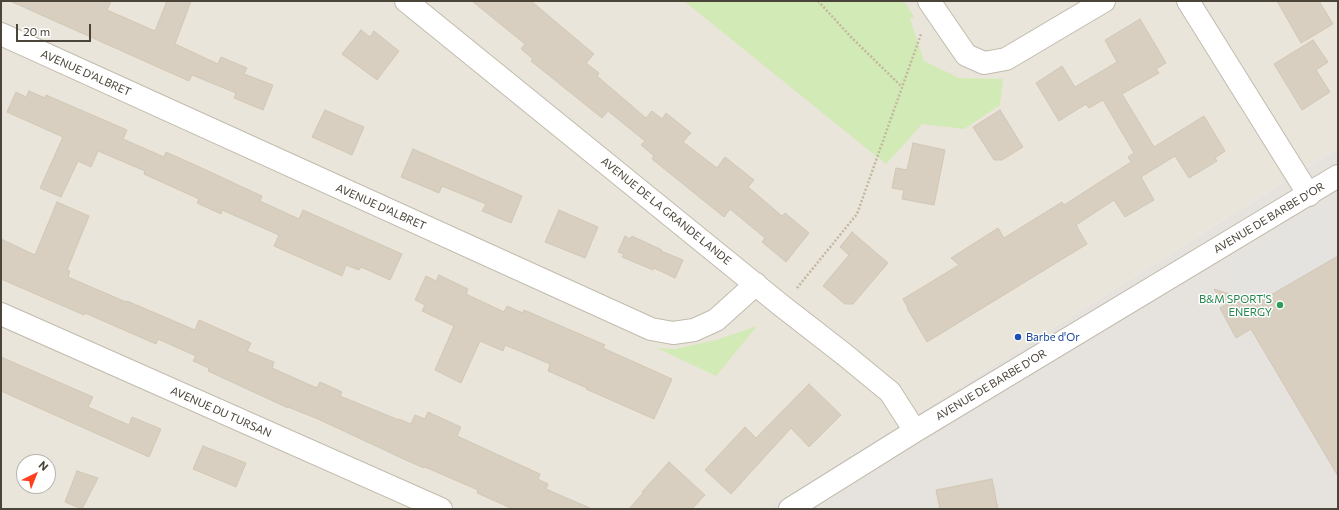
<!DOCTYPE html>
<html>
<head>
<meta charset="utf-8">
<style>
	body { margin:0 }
	#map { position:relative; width:1339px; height:510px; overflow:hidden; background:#f6f3ec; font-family:Commissioner,sans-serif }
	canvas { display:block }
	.frame { position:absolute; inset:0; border:2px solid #4b4439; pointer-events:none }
	.north { position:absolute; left:16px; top:454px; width:40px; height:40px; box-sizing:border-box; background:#fff; border:1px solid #b7b4b0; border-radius:50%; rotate:43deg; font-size:11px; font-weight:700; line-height:16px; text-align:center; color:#4b4439 }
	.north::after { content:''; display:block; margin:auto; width:14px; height:18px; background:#fc3f1d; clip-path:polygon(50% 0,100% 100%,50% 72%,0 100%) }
	.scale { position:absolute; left:16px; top:24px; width:75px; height:18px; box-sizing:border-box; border:2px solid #4b4439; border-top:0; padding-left:5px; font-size:12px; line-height:14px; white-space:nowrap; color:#4b4439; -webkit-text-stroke:3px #fff; paint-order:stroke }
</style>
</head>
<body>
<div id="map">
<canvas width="1339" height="510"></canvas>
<div class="frame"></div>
<div class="north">N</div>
<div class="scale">20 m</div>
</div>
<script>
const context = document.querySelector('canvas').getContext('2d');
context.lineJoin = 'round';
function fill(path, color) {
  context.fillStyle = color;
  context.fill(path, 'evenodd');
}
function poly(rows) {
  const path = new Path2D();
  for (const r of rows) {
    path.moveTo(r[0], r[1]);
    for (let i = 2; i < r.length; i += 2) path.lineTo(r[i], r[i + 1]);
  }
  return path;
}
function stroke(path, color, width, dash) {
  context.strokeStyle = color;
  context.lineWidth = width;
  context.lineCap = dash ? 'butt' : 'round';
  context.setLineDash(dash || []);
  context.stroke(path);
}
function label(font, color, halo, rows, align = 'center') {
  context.font = font + ' Commissioner,sans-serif';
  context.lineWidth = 3;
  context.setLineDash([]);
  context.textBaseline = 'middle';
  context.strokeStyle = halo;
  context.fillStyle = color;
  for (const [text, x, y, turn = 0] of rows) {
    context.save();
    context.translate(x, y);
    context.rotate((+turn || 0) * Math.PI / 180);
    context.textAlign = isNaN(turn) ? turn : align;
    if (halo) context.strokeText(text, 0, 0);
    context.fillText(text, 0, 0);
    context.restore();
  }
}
const residential = poly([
	[1,1,1338,1,1338,148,766,509,1,509],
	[24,462,48,462,48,486,24,486]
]);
const industrial = poly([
	[1338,148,1338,509,766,509]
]);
const green = poly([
	[684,1,904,1,914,17,910,19,924,61,959,78,1003,79,1000,105,964,129,922,124,886,164],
	[757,326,716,376,657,348,675,349,716,340]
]);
const parking = poly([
	[1338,197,1338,256,1257,303,1240,297,1223,266]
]);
const building = poly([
	[10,1,111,1,107,10,155,31,167,1,191,1,175,44,218,64,221,57,247,68,244,74,273,85,263,110,234,98,236,93,192,75,189,81,10,1],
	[472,1,531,1,594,54,586,63,599,73,597,76,646,118,652,111,662,119,666,113,691,133,683,142,717,168,725,157,754,180,748,187,782,216,785,213,809,233,786,262,762,242,765,238,730,209,724,217,652,159,654,156,641,145,645,141,608,111,602,118,531,61,533,59,521,49,525,44,472,1],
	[1277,1,1319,1,1333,24,1301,43,1277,1],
	[1140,19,1166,63,1156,69,1159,73,1122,94,1154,147,1204,116,1225,151,1215,158,1217,161,1189,178,1175,156,1141,177,1154,200,1125,217,1114,200,1076,225,1087,244,927,342,907,308,908,308,903,299,959,265,951,258,998,228,1004,238,1062,202,1064,205,1131,162,1128,157,1134,153,1103,100,1089,108,1086,104,1059,121,1036,83,1062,66,1075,87,1117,62,1105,40,1140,19],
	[361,30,370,37,374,31,399,51,377,80,342,54,361,30],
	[1313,40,1328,62,1316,70,1330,92,1302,110,1274,64,1313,40],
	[29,91,45,98,46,95,127,130,123,139,164,157,166,152,195,165,262,196,260,201,299,219,303,210,402,254,390,280,361,267,359,270,346,265,342,276,274,246,279,235,222,210,221,214,197,203,199,199,144,174,145,171,98,151,91,167,78,161,61,197,40,188,63,137,7,112,16,92,26,97,29,91],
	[325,110,364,127,352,155,312,137,325,110],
	[1000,110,1023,147,1002,160,994,160,973,127,1000,110],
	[913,143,945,150,934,205,902,199,904,190,892,188,896,168,907,170,913,143],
	[413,149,522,196,511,223,482,211,486,204,442,186,439,193,401,177,413,149],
	[57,202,89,216,67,270,70,271,68,277,126,302,127,301,195,330,199,320,251,343,247,351,274,362,272,368,317,388,320,382,342,392,340,396,399,420,399,419,411,424,415,415,425,419,428,412,461,427,457,436,540,474,538,479,548,484,546,489,592,509,513,509,477,493,478,490,425,467,424,468,408,461,318,419,288,407,288,408,208,371,209,368,193,361,196,356,158,339,156,344,85,313,84,315,1,279,1,239,35,255,57,202],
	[559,210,598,227,585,258,545,242,559,210],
	[852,232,888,263,853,304,845,304,823,286,849,255,840,247,852,232],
	[625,236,630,239,632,236,662,250,661,251,683,260,675,278,654,268,653,270,622,257,624,254,618,252,625,236],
	[1338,256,1338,476,1251,329,1236,338,1220,308,1224,306,1214,289,1257,303,1338,256],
	[439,275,468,289,466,294,504,312,507,306,523,313,524,310,605,345,603,348,672,379,654,419,586,389,587,388,548,371,550,364,505,345,503,351,480,341,461,383,435,370,454,326,422,311,425,305,415,300,426,276,436,281,439,275],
	[1,357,93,397,88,407,129,425,132,417,161,429,149,457,1,391,1,357],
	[809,384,841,415,809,447,791,428,731,494,705,470,745,427,756,438,809,384],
	[203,446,246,463,236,487,193,469,203,446],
	[669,462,705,495,692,509,629,509,643,493,642,492,669,462],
	[77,471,98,478,82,509,65,502,77,471],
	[992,479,998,509,940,509,936,490,992,479]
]);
const path = poly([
	[818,1,851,37,902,87],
	[797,288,857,214,921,34]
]);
const minor = poly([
	[406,1,782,306,845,355,890,392,915,431],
	[929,1,966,55,984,63,1006,59,1104,1],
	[1188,1,1309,195],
	[1,34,651,329,673,333,694,330,716,320,756,284],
	[1,314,441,509],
	[790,509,915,431,1338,176]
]);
const markers = [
	[1280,305,4,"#2e9e5b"],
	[1018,337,4,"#1a4fb4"]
];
const streetNames = [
	["AVENUE D'ALBRET",86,73,24],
	["AVENUE D'ALBRET",381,207,24],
	["AVENUE DE LA GRANDE LANDE",666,211,39],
	["AVENUE DE BARBE D'OR",1269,218,-31],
	["AVENUE DE BARBE D'OR",991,385,-31],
	["AVENUE DU TURSAN",221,412,24]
];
const leisureNames = [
	["B&M SPORT'S",1272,299],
	["ENERGY",1272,312]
];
const transitNames = [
	["Barbe d'Or",1026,337]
];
fill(residential, '#eae5da');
fill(industrial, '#e6e2dd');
fill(green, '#d2eab5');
fill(parking, '#e5e3e0');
fill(building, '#d8cfc1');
stroke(building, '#d3c7b4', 1);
stroke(minor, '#c2bbae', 24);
stroke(path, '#c4b79f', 2.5, [2, 2]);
stroke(minor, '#fff', 22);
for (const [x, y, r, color] of markers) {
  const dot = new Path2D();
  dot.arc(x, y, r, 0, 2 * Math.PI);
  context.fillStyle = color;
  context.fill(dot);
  stroke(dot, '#fff', 1.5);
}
label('11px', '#4b4439', '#fff', streetNames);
label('11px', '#27864d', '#fff', leisureNames, 'right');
label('11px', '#164399', '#fff', transitNames, 'left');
</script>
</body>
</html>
